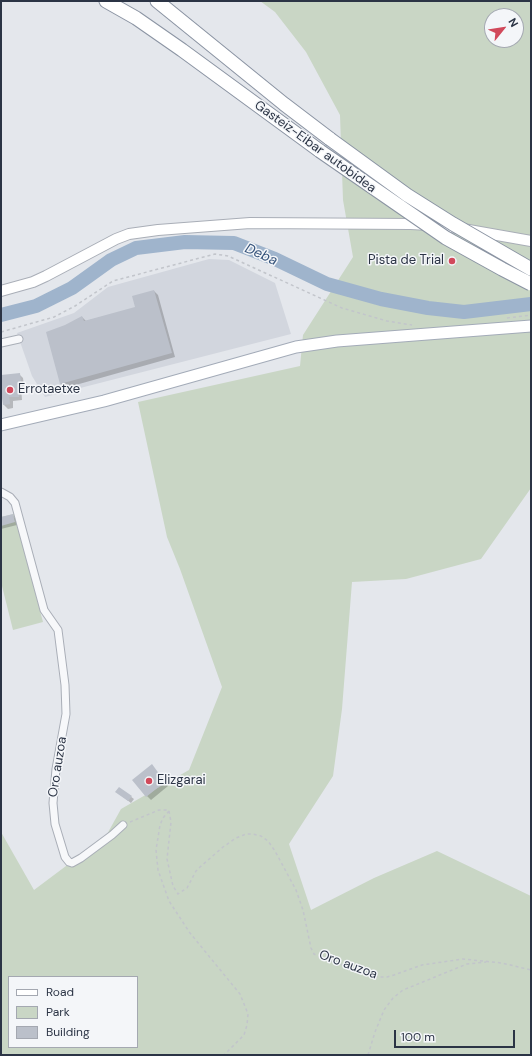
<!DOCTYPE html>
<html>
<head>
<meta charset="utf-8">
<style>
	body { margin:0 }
	#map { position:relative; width:532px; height:1056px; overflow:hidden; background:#e4e7ec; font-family:"DM Sans",sans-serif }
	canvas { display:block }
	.frame { position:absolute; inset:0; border:2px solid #2b3445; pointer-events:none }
	.legend { position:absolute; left:8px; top:976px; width:130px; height:72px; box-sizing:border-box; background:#f4f6f9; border:1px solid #a4a8b1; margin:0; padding:5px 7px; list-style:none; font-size:12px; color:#2b3445 }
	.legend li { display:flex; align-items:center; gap:8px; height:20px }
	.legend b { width:20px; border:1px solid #a4a8b1 }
	.north { position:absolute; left:484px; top:8px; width:40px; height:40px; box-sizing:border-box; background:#f4f6f9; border:1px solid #a4a8b1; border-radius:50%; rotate:60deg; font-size:11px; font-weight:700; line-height:16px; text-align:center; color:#2b3445 }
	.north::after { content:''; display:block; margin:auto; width:14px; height:18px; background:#d1495b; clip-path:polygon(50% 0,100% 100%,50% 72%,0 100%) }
	.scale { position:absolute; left:394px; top:1030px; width:121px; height:18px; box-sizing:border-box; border:2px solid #2b3445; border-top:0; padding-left:5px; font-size:12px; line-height:14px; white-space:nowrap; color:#2b3445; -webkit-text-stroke:3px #f4f6f9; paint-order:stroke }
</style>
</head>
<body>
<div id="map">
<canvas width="532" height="1056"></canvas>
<div class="frame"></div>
<ul class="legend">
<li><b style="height:5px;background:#fff"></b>Road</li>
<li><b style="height:11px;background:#c9d6c5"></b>Park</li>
<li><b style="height:11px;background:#bbc0ca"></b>Building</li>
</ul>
<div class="north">N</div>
<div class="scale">100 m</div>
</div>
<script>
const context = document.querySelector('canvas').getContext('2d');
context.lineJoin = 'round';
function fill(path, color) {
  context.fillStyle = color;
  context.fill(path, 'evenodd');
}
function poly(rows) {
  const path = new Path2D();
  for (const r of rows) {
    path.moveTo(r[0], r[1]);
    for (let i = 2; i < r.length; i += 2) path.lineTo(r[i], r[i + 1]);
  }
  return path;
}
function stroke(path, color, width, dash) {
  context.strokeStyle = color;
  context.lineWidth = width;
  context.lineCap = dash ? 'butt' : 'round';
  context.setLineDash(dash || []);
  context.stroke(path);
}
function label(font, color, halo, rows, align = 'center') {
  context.font = font + ' "DM Sans",sans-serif';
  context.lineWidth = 3;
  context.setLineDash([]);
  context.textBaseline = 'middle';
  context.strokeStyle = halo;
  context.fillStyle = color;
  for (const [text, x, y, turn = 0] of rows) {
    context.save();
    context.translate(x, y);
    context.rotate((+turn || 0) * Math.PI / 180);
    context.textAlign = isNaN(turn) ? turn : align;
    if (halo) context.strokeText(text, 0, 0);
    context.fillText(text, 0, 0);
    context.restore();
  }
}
const built = poly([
	[209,259,229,260,275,283,291,334,45,397,32,376,17,333,74,313,108,287]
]);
const green = poly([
	[260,1,531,1,531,488,481,559,406,579,352,582,342,709,333,776,289,844,311,910,374,878,437,851,531,896,531,1055,1,1055,1,832,34,890,106,836,121,809,189,770,222,687,180,569,167,537,138,402,300,366,303,335,353,257,343,200,340,115,306,52,275,12],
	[492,16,516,16,516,40,492,40],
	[9,977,137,977,137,1047,9,1047],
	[14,514,43,622,13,630,1,582,1,517]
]);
const shadow = poly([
	[154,291,158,295,175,357,65,388,61,384,47,333,65,326,82,317,86,321,136,308],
	[19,374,23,378,24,386,21,387,22,400,13,401,13,408,8,409,4,405,1,389,1,376],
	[12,515,15,518,17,525,1,529,1,518],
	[155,770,168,786,151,800,147,796],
	[119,788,134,799,131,803,119,794]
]);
const river = poly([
	[1,315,36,306,72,288,111,260,136,248,185,242,234,243,275,259,327,284,381,299,428,308,464,312,531,304]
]);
const building = poly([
	[154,290,172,353,60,384,46,332,65,325,82,316,84,321,135,307,132,296],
	[20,373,21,383,18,383,19,397,9,397,10,404,3,405,2,398,1,398,1,375],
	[13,514,15,522,1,526,1,517],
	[152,764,165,782,146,797,132,780],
	[119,787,132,796,128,801,115,792]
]);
const path = poly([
	[507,318,531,315],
	[1,332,54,317,75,306,113,281,215,254,228,256,342,308,387,321,412,325],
	[169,811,171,822,167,859,173,886,178,894,187,888,196,871,200,867,223,847,236,838,246,834,253,834,261,836,268,841,275,851,296,890,303,910,311,948,314,954,320,957,377,977,387,977,394,975,422,965,463,959,502,963,531,970],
	[169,811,163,818,160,825,156,850,158,870,169,901,190,933,240,994,248,1014,247,1025,244,1035,224,1055],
	[130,822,159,810,166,810,169,811],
	[368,1055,375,1032,384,1010,393,998,403,990,467,964,486,962]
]);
const street = poly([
	[1,343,19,339],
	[1,492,10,497,15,503,44,610,58,630,65,685,66,714,56,769,53,803,55,824,65,857,69,862,72,863,81,858,112,835,123,825]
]);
const secondary = poly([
	[1,291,33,282,46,276,116,239,129,234,158,230,250,223,411,224,446,226,531,241]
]);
const primary = poly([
	[1,425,104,401,296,347,337,341,531,326]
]);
const highway = poly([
	[106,1,136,18,182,50,320,151],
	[157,1,284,104,330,139]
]);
const highwayBridge = poly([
	[330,139,407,195,453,224,531,269],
	[320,151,446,238,502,269,531,284]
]);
const markers = [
	[452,261,4,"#d1495b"],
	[10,390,4,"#d1495b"],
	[149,781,4,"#d1495b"]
];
const streetNames = [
	["Gasteiz-Eibar autobidea",315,147,36],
	["Oro auzoa",58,767,-81],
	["Oro auzoa",348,965,20]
];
const poiNames = [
	["Pista de Trial",444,261,"right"],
	["Errotaetxe",18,390],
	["Elizgarai",157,781]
];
const waterNames = [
	["Deba",261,255,24]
];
fill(built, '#d2d6de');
fill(green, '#c9d6c5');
fill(shadow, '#0003');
stroke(river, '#9fb4cc', 14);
fill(building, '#bbc0ca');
stroke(street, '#a9aeb7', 9);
stroke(secondary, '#a9aeb7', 12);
stroke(primary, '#a3abb8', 13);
stroke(highway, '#8b94a3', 15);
stroke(path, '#c2c5cb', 1.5, [3, 3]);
stroke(street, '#f7f8fa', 7);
stroke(secondary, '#fff', 10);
stroke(primary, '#fff', 11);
stroke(highway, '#fff', 13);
stroke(highwayBridge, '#8b94a3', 15, []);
stroke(highwayBridge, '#fff', 13);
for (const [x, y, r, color] of markers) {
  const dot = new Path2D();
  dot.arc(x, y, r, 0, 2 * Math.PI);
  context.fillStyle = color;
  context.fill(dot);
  stroke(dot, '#f4f6f9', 1.5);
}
label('13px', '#2b3445', '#f4f6f9', streetNames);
label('13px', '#2b3445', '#f4f6f9', poiNames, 'left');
label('italic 14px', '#34527a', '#f4f6f9', waterNames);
</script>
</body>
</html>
